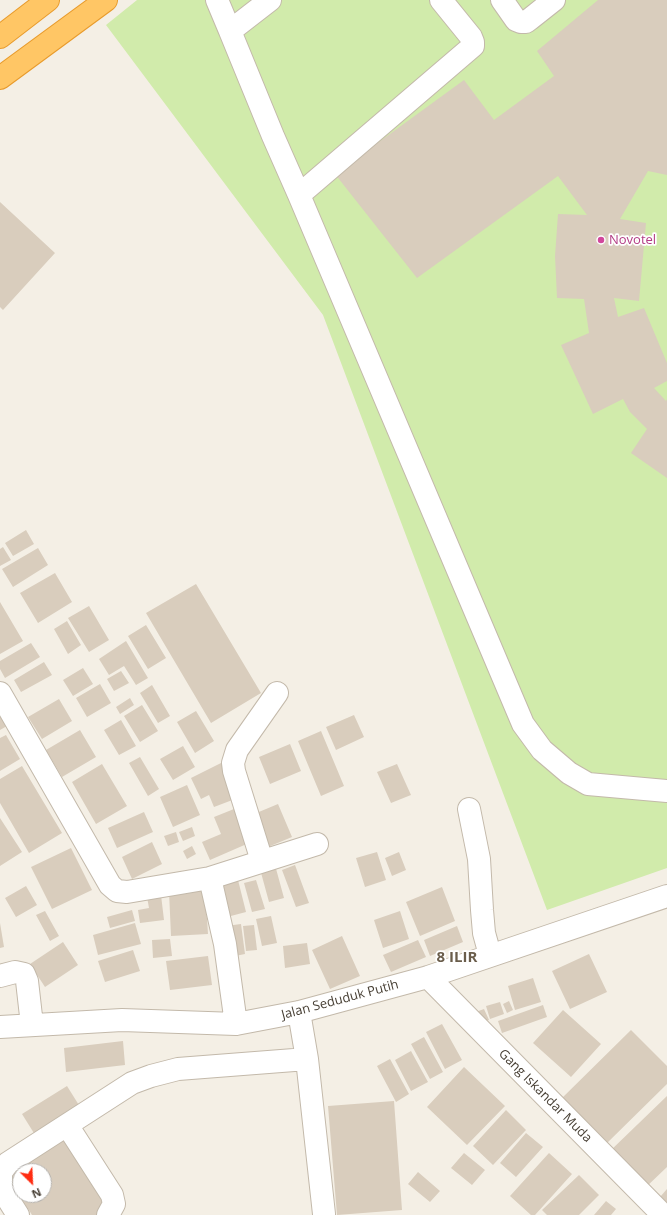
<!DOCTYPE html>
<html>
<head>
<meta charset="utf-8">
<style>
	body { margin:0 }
	#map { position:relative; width:667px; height:1215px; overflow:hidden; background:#f4efe5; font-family:"Open Sans",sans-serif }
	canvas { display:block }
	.north { position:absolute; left:12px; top:1163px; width:40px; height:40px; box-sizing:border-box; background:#fff; border:1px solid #b5b2ae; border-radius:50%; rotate:156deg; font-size:11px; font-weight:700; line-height:16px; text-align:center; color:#473f34 }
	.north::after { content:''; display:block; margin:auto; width:14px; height:18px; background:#ff2c11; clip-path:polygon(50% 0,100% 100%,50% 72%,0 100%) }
</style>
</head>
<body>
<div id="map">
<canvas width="667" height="1215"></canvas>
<div class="north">N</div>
</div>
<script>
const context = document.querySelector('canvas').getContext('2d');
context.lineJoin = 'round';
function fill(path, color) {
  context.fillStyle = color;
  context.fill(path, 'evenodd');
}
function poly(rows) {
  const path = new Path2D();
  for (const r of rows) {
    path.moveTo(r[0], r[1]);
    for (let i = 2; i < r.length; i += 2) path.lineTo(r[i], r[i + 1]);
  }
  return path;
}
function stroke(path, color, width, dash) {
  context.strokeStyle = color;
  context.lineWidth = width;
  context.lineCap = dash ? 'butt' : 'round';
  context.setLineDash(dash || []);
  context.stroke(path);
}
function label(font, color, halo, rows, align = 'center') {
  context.font = font + ' "Open Sans",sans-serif';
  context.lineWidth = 3.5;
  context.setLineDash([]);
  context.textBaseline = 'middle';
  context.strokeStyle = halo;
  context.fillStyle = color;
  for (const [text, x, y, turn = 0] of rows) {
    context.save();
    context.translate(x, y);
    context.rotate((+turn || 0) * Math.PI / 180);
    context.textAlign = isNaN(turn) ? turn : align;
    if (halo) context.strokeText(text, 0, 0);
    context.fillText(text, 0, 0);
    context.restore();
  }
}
const green = poly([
	[137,0,667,0,667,868,547,910,323,315,106,25]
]);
const building = poly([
	[598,0,667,0,667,175,648,171,620,219,646,223,639,301,614,298,618,317,644,308,667,363,667,381,654,388,666,401,667,399,667,478,631,453,647,429,630,412,623,399,593,414,561,345,589,333,584,299,557,298,555,256,558,214,587,215,558,176,417,278,335,174,464,80,494,120,554,76,537,51],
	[0,202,55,253,3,310,0,307],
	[26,530,34,544,13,556,5,543],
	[3,547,11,560,0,566,0,549],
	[38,548,48,565,13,587,2,569],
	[55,573,72,602,38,623,20,593],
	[196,584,261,693,211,723,146,613],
	[0,602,23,641,0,654],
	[89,606,109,640,89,652,68,618],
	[67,621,81,645,68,654,54,629],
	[146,625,166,658,148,669,128,636],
	[126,641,148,678,136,685,124,666,109,675,99,659],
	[31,643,40,657,5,678,0,669,0,661],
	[44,662,52,675,21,692,14,680],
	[83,668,93,684,73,696,63,680],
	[121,671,129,683,114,691,107,679],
	[100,684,111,703,87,717,76,698],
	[152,685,170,716,158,723,140,693],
	[130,698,134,705,120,714,116,707],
	[59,699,72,721,42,739,28,717],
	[142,705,158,731,140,742,124,716],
	[196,711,214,741,195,753,177,722],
	[0,715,7,726,0,730],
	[354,715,364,737,336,750,326,727],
	[121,720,136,746,119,755,104,730],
	[80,730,96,757,62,777,46,750],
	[321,731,344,786,321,796,298,741],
	[6,735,20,759,0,771,0,738],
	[290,744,301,771,270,784,259,757],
	[183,746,195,767,173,780,160,759],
	[140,757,159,789,148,796,129,763],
	[221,763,222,765,235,799,214,807,209,795,201,799,191,778],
	[102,764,127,806,96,824,72,782],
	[397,764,411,795,391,803,377,772],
	[22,766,62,833,29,853,0,803,0,779],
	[187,785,200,815,173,827,160,797],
	[278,804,292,837,268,847,254,814],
	[234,809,249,843,210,860,202,842,221,834,214,817],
	[144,812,153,832,117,848,108,828],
	[0,818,22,852,0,866],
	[192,827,195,836,183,841,179,832],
	[176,832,179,842,168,846,164,836],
	[152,842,162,864,132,879,122,857],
	[192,846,196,854,187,859,183,851],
	[71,848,92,890,52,909,31,867],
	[377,852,386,880,365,887,356,858],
	[399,852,406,870,392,876,385,858],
	[275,865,284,898,269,902,260,869],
	[295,865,309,903,296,907,282,870],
	[238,880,246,912,227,917,219,885],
	[256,880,265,909,252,912,244,883],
	[26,886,37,905,16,917,5,898],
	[442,887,455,921,420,936,406,902],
	[205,888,208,934,171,936,169,891],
	[161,895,164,920,140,923,138,910,149,908,147,897],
	[132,910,135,921,110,928,107,917],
	[45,911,59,936,50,941,36,915],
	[400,911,409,939,383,948,374,920],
	[271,916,277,943,262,946,256,919],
	[0,923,4,947,0,948],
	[135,923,141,944,98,955,93,935],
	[241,924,245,954,230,957,226,926],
	[254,925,257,950,246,951,243,926],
	[457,926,463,942,430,956,424,940],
	[342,936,360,976,330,989,312,950],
	[170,939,172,956,153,958,152,940],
	[418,940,426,957,391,972,383,955],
	[63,942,78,965,45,987,30,964],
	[307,943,310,964,285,968,283,946],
	[133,950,140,971,105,982,98,961],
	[589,954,607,992,570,1009,552,971],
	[208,956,212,985,170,990,166,961],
	[533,978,541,1002,515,1010,508,986],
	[509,1001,513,1010,507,1013,503,1004],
	[500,1002,504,1014,490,1019,486,1006],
	[543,1005,547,1017,502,1033,498,1021],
	[484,1009,489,1020,478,1024,473,1013],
	[563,1010,601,1044,571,1077,533,1043],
	[442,1024,462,1060,445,1069,426,1032],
	[631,1030,667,1066,667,1084,604,1146,559,1101],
	[424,1037,443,1072,430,1079,411,1044],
	[123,1041,125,1065,66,1072,64,1048],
	[411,1051,428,1082,411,1091,395,1060],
	[390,1059,409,1094,396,1102,377,1066],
	[464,1067,505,1106,467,1145,427,1107],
	[67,1086,82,1110,37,1138,22,1114],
	[667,1096,667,1167,644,1189,609,1152],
	[394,1101,402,1210,337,1215,328,1106],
	[506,1110,526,1130,493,1165,473,1146],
	[526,1133,543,1147,516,1177,500,1163],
	[67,1138,111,1208,100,1215,32,1215,7,1175],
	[20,1171,44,1171,44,1195,20,1195],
	[464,1153,485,1170,472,1185,451,1168],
	[549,1153,572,1174,535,1215,531,1215,510,1196],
	[418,1172,440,1191,430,1202,408,1184],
	[579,1175,599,1195,579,1215,547,1215,542,1210],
	[667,1189,667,1203,660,1197],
	[606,1201,616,1209,611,1215,594,1215]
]);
const minor = poly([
	[217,0,230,31],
	[270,0,230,31,273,136,299,195,523,724,542,750,569,773,588,784,667,791],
	[502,0,516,20,521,22,526,22,530,19,554,0],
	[299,195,473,46,473,42,471,37,441,0],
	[0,693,110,885,117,891,127,892,210,878],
	[469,809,479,859,482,910,484,933,490,955],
	[262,861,234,771,233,763,237,750,277,693],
	[0,976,15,972,24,974,27,981,32,1025],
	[428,977,663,1215],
	[299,1012,307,1059,324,1214],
	[236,1024,225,944,210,878,317,844],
	[0,1027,122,1020,236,1024,299,1012,428,977,667,896],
	[67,1125,112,1195,114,1204,108,1215],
	[18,1215,1,1188,1,1172,8,1163,132,1083,151,1076,178,1069,307,1059]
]);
const highway = poly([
	[0,37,48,0],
	[0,78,106,0]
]);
const markers = [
	[601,240,4,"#d1479c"]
];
const hotelNames = [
	["Novotel",609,240]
];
const streetNames = [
	["Jalan Seduduk Putih",340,1000,-15],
	["Gang Iskandar Muda",545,1096,45]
];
const quarterNames = [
	["8 ILIR",457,958]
];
fill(green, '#d1ebab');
fill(building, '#d9cdbd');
stroke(minor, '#c3b9aa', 24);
stroke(highway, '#e89b2c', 24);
stroke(minor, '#fff', 22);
stroke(highway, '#ffc665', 22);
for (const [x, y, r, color] of markers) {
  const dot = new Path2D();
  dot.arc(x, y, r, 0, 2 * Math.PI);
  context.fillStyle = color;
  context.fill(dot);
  stroke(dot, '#fff', 1.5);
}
label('13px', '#b23c85', '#fff', hotelNames, 'left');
label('13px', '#473f34', '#fff', streetNames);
label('bold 15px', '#6a5d4b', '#fff', quarterNames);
</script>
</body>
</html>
